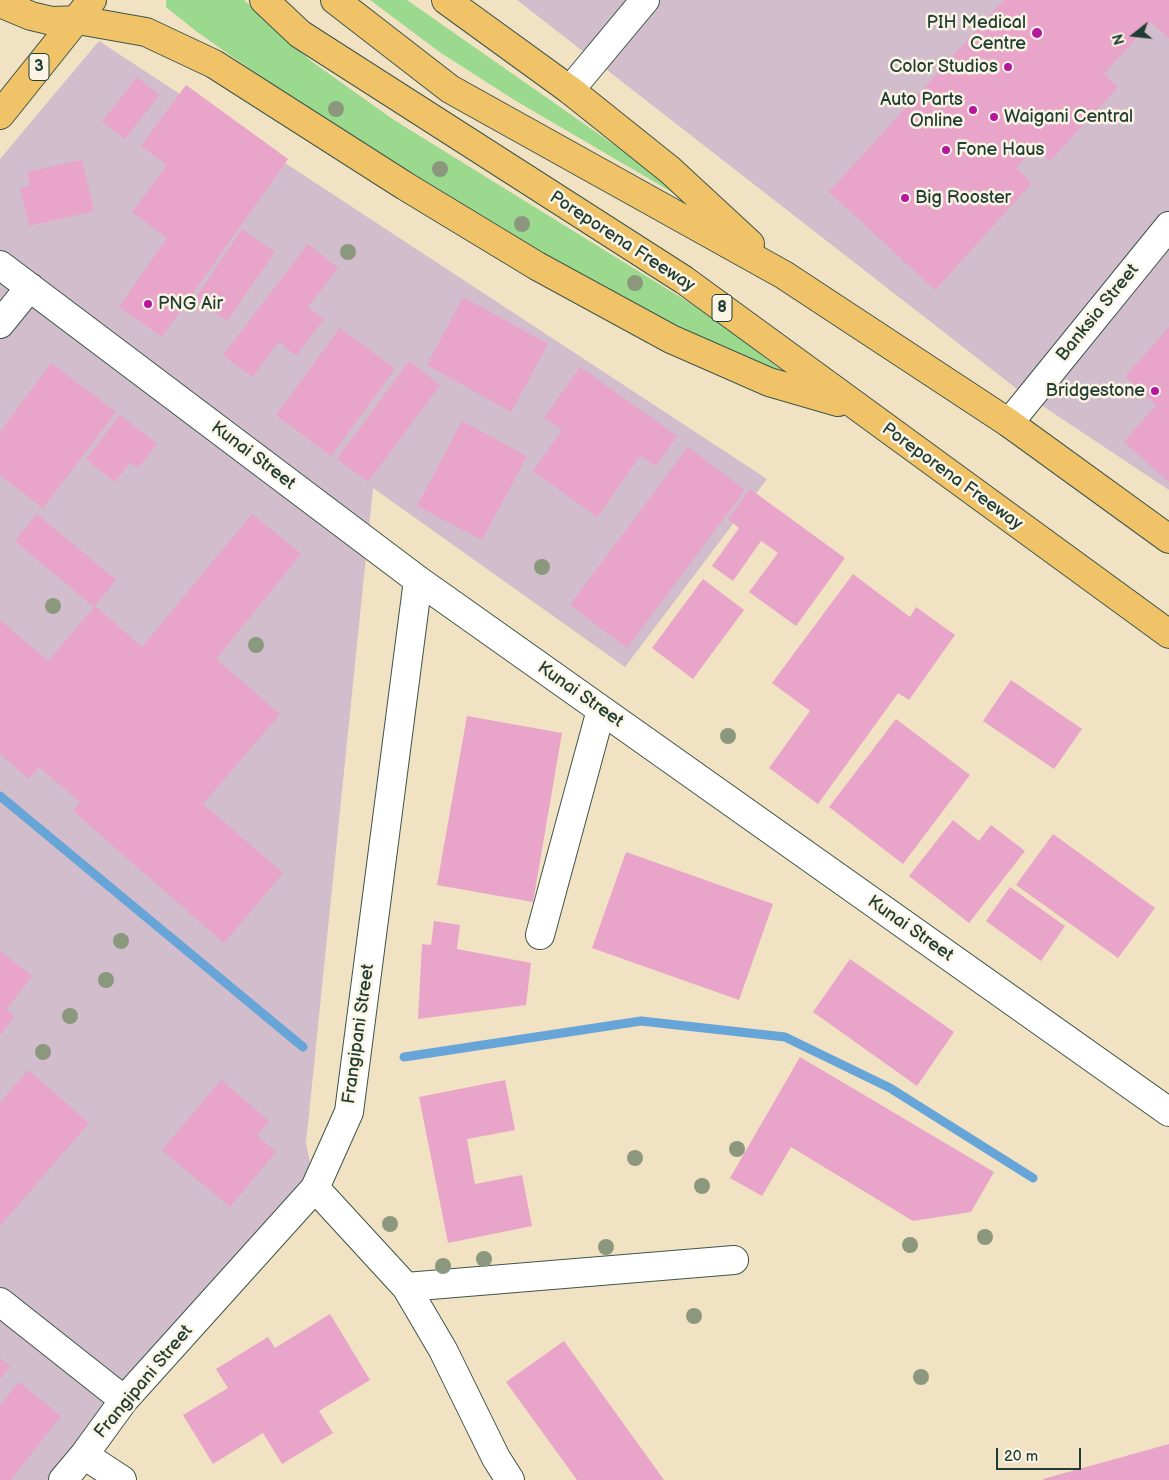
<!DOCTYPE html>
<html>
<head>
<meta charset="utf-8">
<style>
	body { margin:0 }
	#map { position:relative; width:1169px; height:1480px; overflow:hidden; background:#f0e2c3; font-family:"Balsamiq Sans",sans-serif }
	canvas { display:block }
	.north { position:absolute; left:1109px; top:10px; width:50px; height:50px; -webkit-text-stroke:4px #fcf5e5; paint-order:stroke; rotate:254deg; font-size:14px; font-weight:700; line-height:20px; text-align:center; color:#1f3d34 }
	.north::after { content:''; display:block; margin:auto; width:18px; height:22px; background:#1f3d34; clip-path:polygon(50% 0,100% 100%,50% 72%,0 100%) }
	.scale { position:absolute; left:996px; top:1448px; width:85px; height:22px; box-sizing:border-box; border:2px solid #1f3d34; border-top:0; padding-left:6px; font-size:15px; line-height:18px; white-space:nowrap; color:#1f3d34; -webkit-text-stroke:4px #fcf5e5; paint-order:stroke }
</style>
</head>
<body>
<div id="map">
<canvas width="1169" height="1480"></canvas>
<div class="north">N</div>
<div class="scale">20 m</div>
</div>
<script>
const context = document.querySelector('canvas').getContext('2d');
context.lineJoin = 'round';
function fill(path, color) {
  context.fillStyle = color;
  context.fill(path, 'evenodd');
}
function poly(rows) {
  const path = new Path2D();
  for (const r of rows) {
    path.moveTo(r[0], r[1]);
    for (let i = 2; i < r.length; i += 2) path.lineTo(r[i], r[i + 1]);
  }
  return path;
}
function stroke(path, color, width, dash) {
  context.strokeStyle = color;
  context.lineWidth = width;
  context.lineCap = dash ? 'butt' : 'round';
  context.setLineDash(dash || []);
  context.stroke(path);
}
function label(font, color, halo, rows, align = 'center') {
  context.font = font + ' "Balsamiq Sans",sans-serif';
  context.lineWidth = 5;
  context.setLineDash([]);
  context.textBaseline = 'middle';
  context.strokeStyle = halo;
  context.fillStyle = color;
  for (const [text, x, y, turn = 0] of rows) {
    context.save();
    context.translate(x, y);
    context.rotate((+turn || 0) * Math.PI / 180);
    context.textAlign = isNaN(turn) ? turn : align;
    if (halo) context.strokeText(text, 0, 0);
    context.fillText(text, 0, 0);
    context.restore();
  }
}
const industrial = poly([
	[517,0,1169,0,1169,490,1017,389],
	[99,41,767,479,625,667,373,488,306,1143,315,1188,124,1400,47,1480,0,1480,0,159]
]);
const green = poly([
	[166,0,244,0,311,61,394,120,714,318,781,370,781,379,541,258,336,129,197,32,166,7],
	[370,0,407,0,663,179,682,198,516,101,441,53]
]);
const stream = poly([
	[0,796,303,1047],
	[404,1057,641,1021,785,1037,890,1088,1033,1178]
]);
const building = poly([
	[1004,0,1169,0,1169,39,1151,22,1104,74,1118,87,1050,161,1035,147,1016,168,1032,183,935,290,829,192],
	[137,77,159,95,125,139,102,122],
	[186,85,288,159,162,337,119,307,167,238,132,212,167,165,141,146],
	[82,160,94,211,29,226,20,188,30,186,27,172],
	[242,229,275,252,227,321,195,299],
	[308,244,338,268,308,307,324,319,296,356,279,342,252,377,223,355],
	[463,297,548,344,511,412,427,365],
	[1169,327,1169,482,1124,442,1156,405,1125,377],
	[340,328,395,369,331,456,276,415],
	[409,361,440,385,368,482,337,459],
	[51,363,116,412,43,508,0,475,0,432],
	[580,367,677,436,656,466,640,456,597,517,533,471,562,430,544,418],
	[120,415,157,444,138,468,130,462,115,482,86,459],
	[462,421,527,456,482,540,417,506],
	[688,447,745,490,627,648,570,605],
	[750,489,845,558,796,626,749,592,778,553,761,541,733,581,712,566,739,528,728,519],
	[37,514,116,580,94,607,15,541],
	[252,514,301,554,216,659,280,714,203,804,283,873,224,943,73,811,80,802,39,767,29,779,0,754,0,620,48,661,95,606,142,647],
	[853,574,910,617,916,607,955,635,909,700,898,693,818,804,769,768,810,711,772,683],
	[703,579,744,610,693,679,652,648],
	[1011,680,1082,729,1054,769,983,721],
	[467,716,562,733,533,902,437,885],
	[896,719,970,775,903,864,829,807],
	[953,820,979,841,991,825,1025,851,969,923,909,876],
	[1053,834,1155,908,1118,958,1016,885],
	[626,852,773,904,739,1000,592,948],
	[1010,887,1065,926,1041,961,986,921],
	[434,921,460,925,457,949,531,963,526,1005,418,1019,422,944,431,945],
	[0,951,32,976,6,1010,15,1016,0,1035],
	[850,959,954,1032,917,1086,813,1012],
	[800,1057,994,1172,971,1212,913,1221,791,1147,762,1196,730,1178],
	[28,1070,89,1123,0,1226,0,1103],
	[221,1080,269,1121,257,1136,276,1152,230,1207,162,1150],
	[505,1080,515,1130,467,1139,475,1184,522,1175,532,1226,448,1243,419,1097],
	[330,1314,370,1380,319,1411,333,1433,282,1464,263,1433,213,1464,183,1415,228,1388,216,1369,268,1337,275,1348],
	[564,1341,664,1480,577,1480,506,1382],
	[0,1358,10,1366,0,1379],
	[19,1382,61,1416,11,1480,0,1480,0,1405],
	[1169,1444,1169,1480,1043,1480,1043,1479]
]);
const minor = poly([
	[570,90,645,0],
	[0,265,418,580,1169,1112],
	[0,324,30,287],
	[1009,423,1169,226],
	[540,935,601,710],
	[315,1188,406,1287,443,1350,496,1458,510,1480],
	[406,1287,734,1260],
	[0,1302,124,1400],
	[84,1455,122,1480],
	[63,1480,84,1455,124,1400,315,1188,349,1112,418,580]
]);
const highway = poly([
	[264,0,300,34,684,280,1169,634],
	[335,0,450,89,784,275,1009,423,1169,539],
	[446,0,570,90,670,170,750,244],
	[0,3,31,16,52,21,78,20,146,32,214,64,405,186,537,266,671,339,769,382,838,402],
	[0,115,92,0]
]);
const trees = [
	[336,109],
	[440,169],
	[522,224],
	[348,252],
	[635,283],
	[542,567],
	[53,606],
	[256,645],
	[728,736],
	[121,941],
	[106,980],
	[70,1016],
	[43,1052],
	[737,1149],
	[635,1158],
	[702,1186],
	[390,1224],
	[985,1237],
	[910,1245],
	[606,1247],
	[484,1259],
	[443,1266],
	[694,1316],
	[921,1377]
];
const markers = [
	[1037,33,6,"#b5179e"],
	[1008,67,5,"#b5179e"],
	[973,110,5,"#b5179e"],
	[994,117,5,"#b5179e"],
	[946,150,5,"#b5179e"],
	[905,198,5,"#b5179e"],
	[148,304,5,"#b5179e"],
	[1155,391,5,"#b5179e"]
];
const shields = [
	[39,67,20],
	[722,308,20]
];
const shieldNames = [
	["3",39,67],
	["8",722,308]
];
const poiNames = [
	["PIH Medical",1026,23],
	["Centre",1026,44],
	["Color Studios",998,67],
	["Auto Parts",963,100],
	["Online",963,121],
	["Waigani Central",1004,117,"left"],
	["Fone Haus",956,150,"left"],
	["Big Rooster",915,198,"left"],
	["PNG Air",158,304,"left"],
	["Bridgestone",1145,391]
];
const streetNames = [
	["Poreporena Freeway",622,242,33],
	["Banksia Street",1098,313,-51],
	["Kunai Street",253,456,37],
	["Poreporena Freeway",952,477,36],
	["Kunai Street",580,695,35],
	["Kunai Street",910,929,35],
	["Frangipani Street",359,1034,-82],
	["Frangipani Street",144,1382,-50]
];
fill(industrial, '#d1bdcb');
fill(green, '#9bd98f');
stroke(stream, '#67a5d9', 9);
fill(building, '#e9a4ca');
stroke(minor, '#3e5649', 30);
stroke(highway, '#3e5649', 30);
stroke(minor, '#fff', 28);
stroke(highway, '#f1c369', 28);
context.fillStyle = '#8b987e';
for (const [x, y] of trees) {
  context.beginPath();
  context.arc(x, y, 8, 0, 2 * Math.PI);
  context.fill();
}
for (const [x, y, r, color] of markers) {
  const dot = new Path2D();
  dot.arc(x, y, r, 0, 2 * Math.PI);
  context.fillStyle = color;
  context.fill(dot);
  stroke(dot, '#fcf5e5', 2);
}
for (const [x, y, w] of shields) {
  const box = new Path2D();
  box.roundRect(x - w / 2, y - 13.5, w, 27, 4);
  context.fillStyle = '#fcf5e5';
  context.fill(box);
  stroke(box, '#1f3d34', 1);
}
label('bold 16px', '#1f3d34', null, shieldNames);
label('18px', '#1f3d34', '#fcf5e5', poiNames, 'right');
label('18px', '#1f3d34', '#fcf5e5', streetNames);
</script>
</body>
</html>
